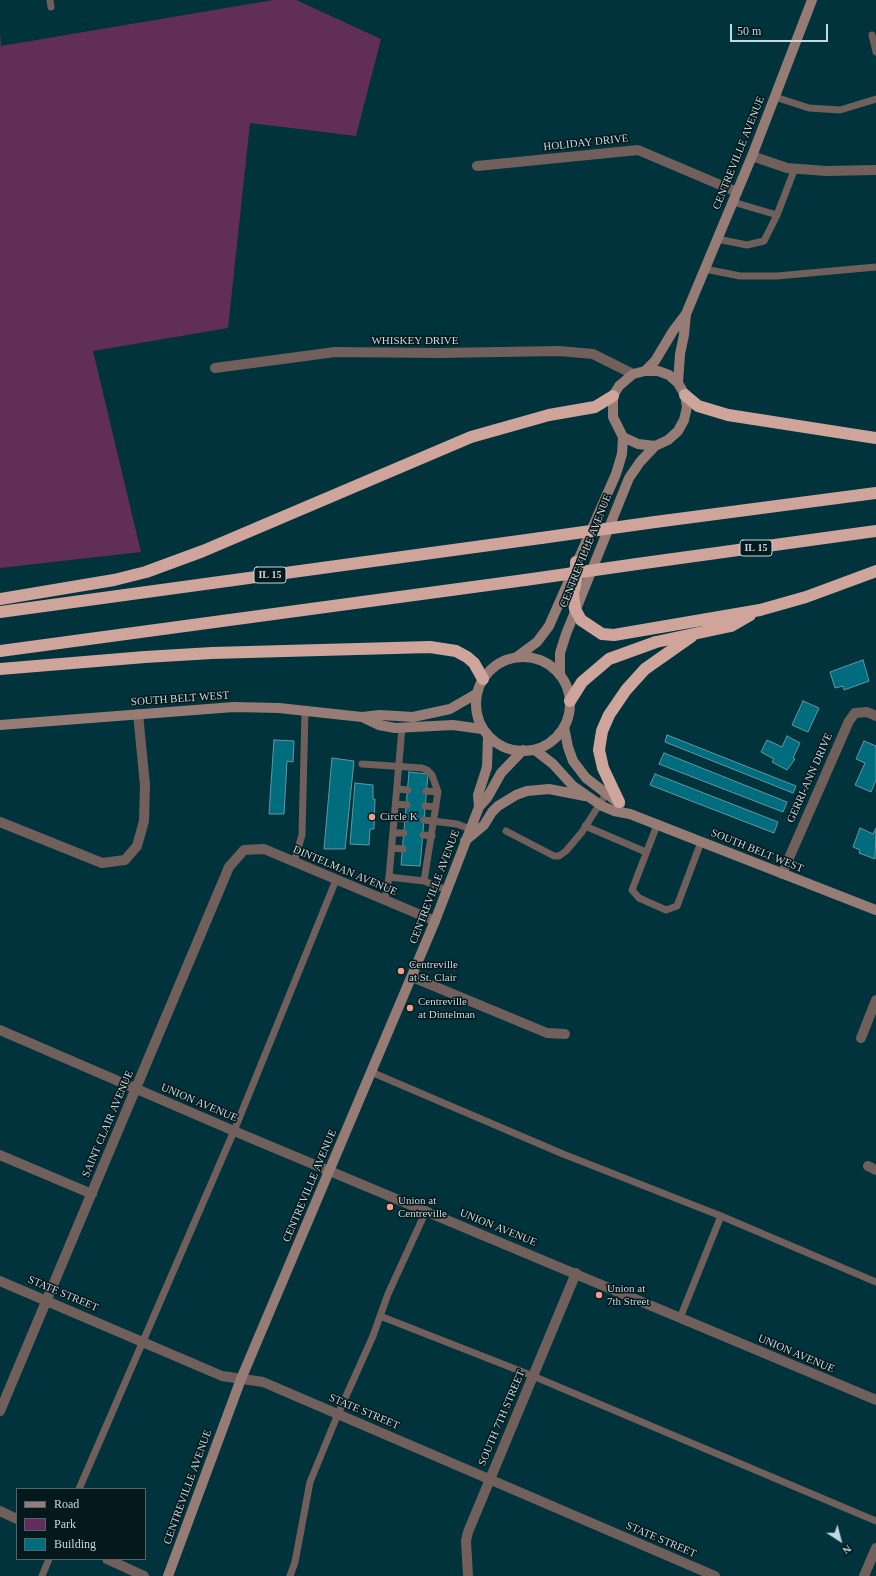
<!DOCTYPE html>
<html>
<head>
<meta charset="utf-8">
<style>
	body { margin:0 }
	#map { position:relative; width:876px; height:1576px; overflow:hidden; background:#00333c; font-family:"Times New Roman",serif }
	canvas { display:block }
	.legend { position:absolute; left:16px; top:1488px; width:130px; height:72px; box-sizing:border-box; background:#05181c; border:1px solid #51656a; margin:0; padding:5px 7px; list-style:none; font-size:12px; color:#c2d9df }
	.legend li { display:flex; align-items:center; gap:8px; height:20px }
	.legend b { width:20px; border:1px solid #51656a }
	.north { position:absolute; left:820px; top:1520px; width:40px; height:40px; -webkit-text-stroke:3px #05181c; paint-order:stroke; rotate:144deg; font-size:11px; font-weight:700; line-height:16px; text-align:center; color:#c2d9df }
	.north::after { content:''; display:block; margin:auto; width:14px; height:18px; background:#c2d9df; clip-path:polygon(50% 0,100% 100%,50% 72%,0 100%) }
	.scale { position:absolute; left:730px; top:24px; width:98px; height:18px; box-sizing:border-box; border:2px solid #c2d9df; border-top:0; padding-left:5px; font-size:12px; line-height:14px; white-space:nowrap; color:#c2d9df; -webkit-text-stroke:3px #05181c; paint-order:stroke }
</style>
</head>
<body>
<div id="map">
<canvas width="876" height="1576"></canvas>
<ul class="legend">
<li><b style="height:5px;background:#977b75"></b>Road</li>
<li><b style="height:11px;background:#612e59"></b>Park</li>
<li><b style="height:11px;background:#006d7f"></b>Building</li>
</ul>
<div class="north">N</div>
<div class="scale">50 m</div>
</div>
<script>
const context = document.querySelector('canvas').getContext('2d');
context.lineJoin = 'round';
function fill(path, color) {
  context.fillStyle = color;
  context.fill(path, 'evenodd');
}
function poly(rows) {
  const path = new Path2D();
  for (const r of rows) {
    if (r.length === 3) {
      path.moveTo(r[0] + r[2], r[1]);
      path.arc(r[0], r[1], r[2], 0, 2 * Math.PI);
      continue;
    }
    path.moveTo(r[0], r[1]);
    for (let i = 2; i < r.length; i += 2) path.lineTo(r[i], r[i + 1]);
  }
  return path;
}
function stroke(path, color, width, dash) {
  context.strokeStyle = color;
  context.lineWidth = width;
  context.lineCap = dash ? 'butt' : 'round';
  context.setLineDash(dash || []);
  context.stroke(path);
}
function label(font, color, halo, rows, align = 'center') {
  context.font = font + ' "Times New Roman",serif';
  context.lineWidth = 3;
  context.setLineDash([]);
  context.textBaseline = 'middle';
  context.strokeStyle = halo;
  context.fillStyle = color;
  for (const [text, x, y, turn = 0] of rows) {
    context.save();
    context.translate(x, y);
    context.rotate((+turn || 0) * Math.PI / 180);
    context.textAlign = isNaN(turn) ? turn : align;
    if (halo) context.strokeText(text, 0, 0);
    context.fillText(text, 0, 0);
    context.restore();
  }
}
const green = poly([
	[273,0,296,0,381,39,356,136,250,123,228,328,93,351,141,552,0,568,0,33,1,46]
]);
const building = poly([
	[863,660,869,681,844,690,843,686,835,688,830,672,863,660],
	[803,701,819,708,808,732,792,725,803,701],
	[667,735,796,786,793,793,665,742,667,735],
	[787,736,800,743,793,758,795,759,787,770,772,762,774,759,761,752,767,740,782,747,787,736],
	[274,740,294,741,293,762,287,761,284,814,269,814,274,740],
	[864,741,876,746,876,780,871,792,855,785,865,763,856,759,864,741],
	[664,753,787,802,783,812,659,764,664,753],
	[332,758,354,761,345,849,324,849,332,758],
	[409,772,428,774,420,866,401,865,409,772],
	[655,774,778,822,774,833,650,785,655,774],
	[355,783,373,785,373,799,375,799,374,829,370,829,369,845,350,844,355,783],
	[860,828,873,834,876,828,875,859,859,853,860,850,853,847,860,828]
]);
const path = poly([
	[426,901,429,894]
]);
const service = poly([
	[50,0,51,7],
	[872,35,876,52],
	[775,97,809,108,840,110,876,99],
	[733,202,777,215],
	[717,239,747,245,764,241,777,215,795,168],
	[705,269,740,276,777,276,876,267],
	[362,764,422,768,427,770,432,775,438,792,424,881],
	[398,789,408,790],
	[426,791,438,792],
	[396,804,407,805],
	[425,806,436,807],
	[395,818,405,819],
	[424,820,457,824,470,829],
	[657,825,632,890,639,898,666,910,677,906,701,842],
	[585,826,646,852],
	[506,831,554,856,559,856,566,851,582,832,606,794],
	[393,833,404,833],
	[423,835,432,836],
	[392,848,403,849],
	[294,862,302,835,305,711],
	[389,877,424,881,447,890],
	[385,900,389,877,402,728],
	[371,1072,563,1154,721,1216],
	[380,1316,533,1376,876,1521],
	[680,1318,721,1216,876,1282],
	[79,1489,234,1131,336,880],
	[42,1576,49,1559],
	[290,1576,295,1562,310,1482,338,1414,373,1336,388,1294,426,1211]
]);
const minor = poly([
	[752,156,787,168,826,171,876,170],
	[477,166,638,150,737,192],
	[215,368,335,352,439,353,559,351,593,354,633,374],
	[0,822,102,863,125,860,137,846,144,821,145,785,138,714],
	[782,874,849,721,855,713,867,712,876,716],
	[412,977,547,1033,565,1034],
	[0,1030,234,1131,876,1400],
	[861,1038,876,1000],
	[0,1155,92,1194],
	[868,1166,876,1170],
	[0,1281,222,1376,263,1382,715,1576],
	[0,1411,229,867,244,850,264,849,435,921],
	[0,1511,17,1519],
	[107,1559,144,1576],
	[468,1576,466,1541,468,1532,576,1273],
	[864,1576,876,1548]
]);
const secondary = poly([
	[645,371,655,361,673,331,686,314,752,156,812,0],
	[678,383,680,354,684,335,686,314],
	[518,656,537,642,549,626,616,474,622,454,623,437],
	[523,704,47],
	[560,674,560,653,566,634,629,478,640,462,655,446,668,440,678,431,684,420,687,407,685,395,678,383,669,375,658,371,645,371,633,374,619,386,613,396,613,417,623,437,638,444,655,446],
	[362,717,379,725,395,728,453,725,482,729],
	[0,725,234,707,279,708,362,717,380,715,413,717,450,709,476,694],
	[564,727,568,747,573,761,586,778,620,804],
	[535,750,553,764,573,786,602,806,614,811,630,814,876,910],
	[479,807,478,795,487,767,488,737],
	[465,841,484,825,492,812,498,806,516,795,527,791,549,789,585,796],
	[168,1576,241,1379,435,921,479,807,487,798,501,773,523,750]
]);
const motorway = poly([
	[685,395,698,406,728,415,876,438],
	[655,522,876,493],
	[576,562,577,576,573,594,575,609,581,620,602,634,614,635,760,610,806,597,876,571],
	[637,564,876,531],
	[0,599,114,580,146,572,203,551,471,437,549,415,595,407,613,396],
	[0,612,541,538],
	[0,651,525,580],
	[0,669,145,657,212,653,430,647,456,651,467,657,474,663,483,679],
	[570,701,582,682,609,659,656,642,731,626,750,615],
	[619,802,603,768,599,750,602,731,609,715,626,690,645,669,692,636]
]);
const motorwayBridge = poly([
	[541,538,655,522],
	[525,580,637,564]
]);
const markers = [
	[372,817,4,"#f49e8a"],
	[401,971,4,"#f49e8a"],
	[410,1008,4,"#f49e8a"],
	[390,1207,4,"#f49e8a"],
	[599,1295,4,"#f49e8a"]
];
const shields = [
	[756,548,32],
	[270,575,32]
];
const shieldNames = [
	["IL 15",756,548],
	["IL 15",270,575]
];
const streetNames = [
	["HOLIDAY DRIVE",586,143,-6],
	["CENTREVILLE AVENUE",739,153,-68],
	["WHISKEY DRIVE",415,341],
	["CENTREVILLE AVENUE",586,551,-68],
	["SOUTH BELT WEST",180,699,-4],
	["GERRI-ANN DRIVE",810,778,-66],
	["SOUTH BELT WEST",757,851,22],
	["DINTELMAN AVENUE",345,871,23],
	["CENTREVILLE AVENUE",435,887,-69],
	["UNION AVENUE",199,1103,23],
	["SAINT CLAIR AVENUE",108,1124,-67],
	["CENTREVILLE AVENUE",310,1186,-67],
	["UNION AVENUE",498,1228,22],
	["STATE STREET",63,1294,23],
	["UNION AVENUE",796,1354,23],
	["STATE STREET",364,1412,23],
	["SOUTH 7TH STREET",502,1418,-67],
	["CENTREVILLE AVENUE",188,1487,-70],
	["STATE STREET",661,1540,23]
];
const poiNames = [
	["Circle K",380,817],
	["Centreville",409,965],
	["at St. Clair",409,978],
	["Centreville",418,1002],
	["at Dintelman",418,1015],
	["Union at",398,1201],
	["Centreville",398,1214],
	["Union at",607,1289],
	["7th Street",607,1302]
];
fill(green, '#612e59');
fill(building, '#006d7f');
stroke(building, '#6796a0', 1);
stroke(path, '#3e6870', 2.5, [3, 2]);
stroke(service, '#715f5b', 7);
stroke(minor, '#715f5b', 10);
stroke(secondary, '#977b75', 10);
stroke(motorway, '#cfa49a', 12);
stroke(motorwayBridge, '#cfa49a', 12);
for (const [x, y, r, color] of markers) {
  const dot = new Path2D();
  dot.arc(x, y, r, 0, 2 * Math.PI);
  context.fillStyle = color;
  context.fill(dot);
  stroke(dot, '#05181c', 1.5);
}
for (const [x, y, w] of shields) {
  const box = new Path2D();
  box.roundRect(x - w / 2, y - 8, w, 16, 3);
  context.fillStyle = '#05181c';
  context.fill(box);
  stroke(box, '#c2d9df', 1);
}
label('bold 10px', '#c2d9df', null, shieldNames);
label('11px', '#c2d9df', '#05181c', streetNames);
label('11px', '#c2d9df', '#05181c', poiNames, 'left');
</script>
</body>
</html>
